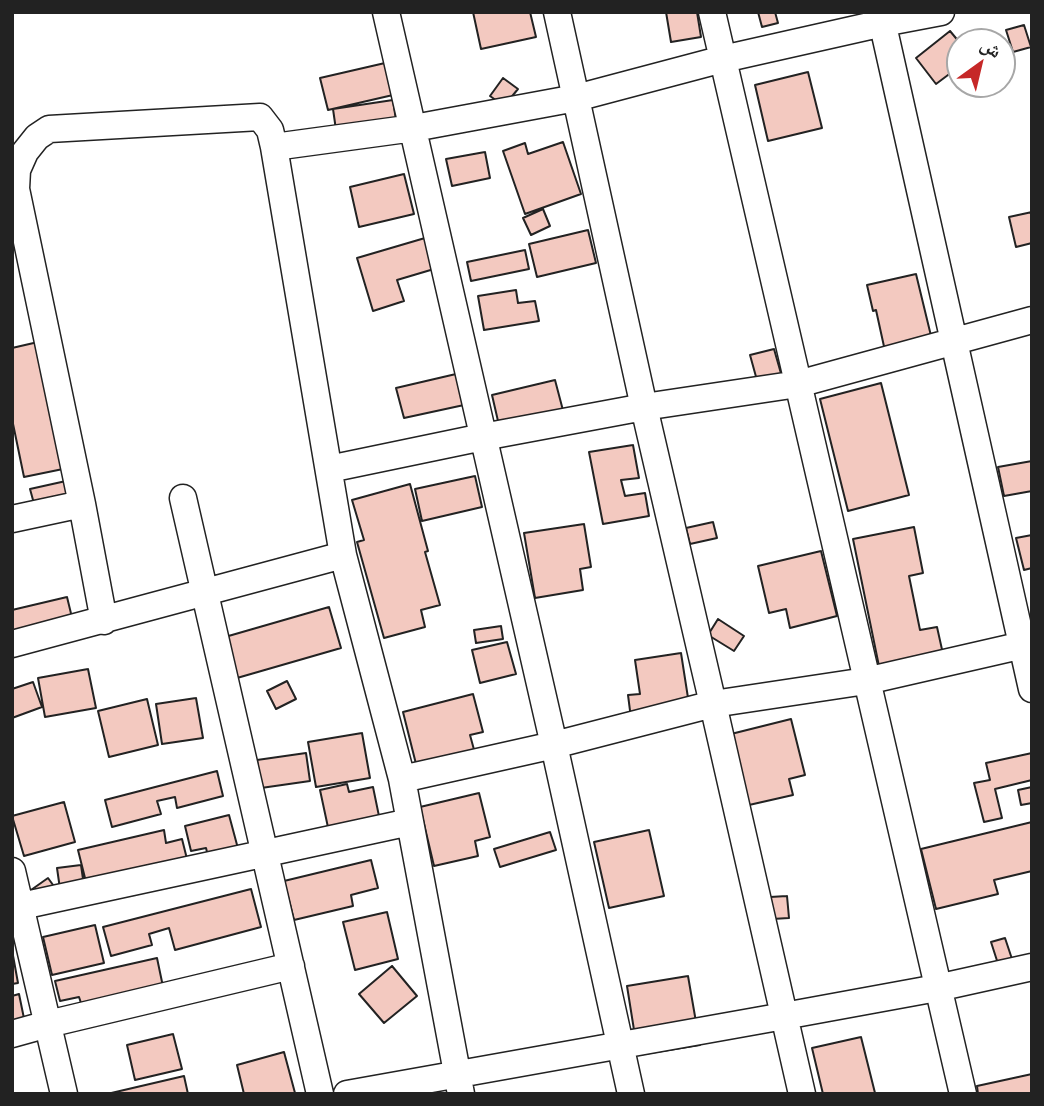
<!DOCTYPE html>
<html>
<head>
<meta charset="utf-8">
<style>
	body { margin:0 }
	#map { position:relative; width:1044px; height:1106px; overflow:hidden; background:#fff; font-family:"Source Serif 4","Noto Naskh Arabic",serif }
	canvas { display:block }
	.frame { position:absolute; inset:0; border:14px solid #222; pointer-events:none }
	.north { position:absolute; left:946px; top:28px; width:70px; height:70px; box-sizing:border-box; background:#fff; border:2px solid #a7a7a7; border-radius:50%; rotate:34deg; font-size:19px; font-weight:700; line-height:28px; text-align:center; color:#222 }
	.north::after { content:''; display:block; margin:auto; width:24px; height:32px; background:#c62828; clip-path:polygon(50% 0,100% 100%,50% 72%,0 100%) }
</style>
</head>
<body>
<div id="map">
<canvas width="1044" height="1106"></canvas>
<div class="frame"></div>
<div class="north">ش</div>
</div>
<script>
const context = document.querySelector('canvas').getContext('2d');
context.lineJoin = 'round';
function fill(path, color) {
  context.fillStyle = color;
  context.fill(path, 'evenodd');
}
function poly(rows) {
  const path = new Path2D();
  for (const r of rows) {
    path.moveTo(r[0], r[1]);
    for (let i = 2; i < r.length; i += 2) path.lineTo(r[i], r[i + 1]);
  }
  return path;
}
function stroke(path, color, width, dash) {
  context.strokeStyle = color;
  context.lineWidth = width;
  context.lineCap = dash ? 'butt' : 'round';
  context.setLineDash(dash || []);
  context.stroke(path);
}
const building = poly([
	[473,12,530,12,536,37,481,49,473,12],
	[666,12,697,12,701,37,671,42,666,12],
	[758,12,775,12,778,23,762,27,758,12],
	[1024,25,1031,47,1013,52,1006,30,1024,25],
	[950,31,960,43,960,66,936,84,916,58,950,31],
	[970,36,986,38,986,42,969,42,970,36],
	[385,63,393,95,328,110,320,78,385,63],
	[808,72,822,128,768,141,755,85,808,72],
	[503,78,518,89,504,106,490,96,503,78],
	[393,100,398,134,338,144,333,109,393,100],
	[563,142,581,194,525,214,503,151,525,143,528,154,563,142],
	[485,152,490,178,452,186,446,159,485,152],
	[404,174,414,214,359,227,350,187,404,174],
	[543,209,550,226,531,235,523,218,543,209],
	[1032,212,1032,243,1016,247,1009,217,1032,212],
	[588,230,596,263,537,277,529,244,588,230],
	[425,238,434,269,397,280,404,301,373,311,357,258,425,238],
	[525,250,529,269,471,281,467,262,525,250],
	[916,274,932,340,885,351,876,310,873,311,867,285,916,274],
	[516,290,518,303,535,301,539,321,484,330,478,296,516,290],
	[38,342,63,469,24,477,12,419,12,348,38,342],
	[774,349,782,377,758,384,750,355,774,349],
	[456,374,464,405,404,418,396,388,456,374],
	[555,380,565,418,501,434,492,395,555,380],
	[881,383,909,495,848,511,820,399,881,383],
	[633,445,639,478,621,480,625,496,645,493,649,516,603,524,589,452,633,445],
	[1032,461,1032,491,1004,496,998,467,1032,461],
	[475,476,482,507,422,521,415,489,475,476],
	[66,481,71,503,36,511,30,489,66,481],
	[410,484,428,551,425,552,440,605,421,610,425,627,384,638,357,542,364,540,352,500,410,484],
	[713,522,717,538,690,544,686,528,713,522],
	[584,524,591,567,580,569,583,590,535,598,524,533,584,524],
	[914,527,923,573,909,576,920,630,937,627,945,663,881,676,853,539,914,527],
	[1032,535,1032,568,1024,570,1016,538,1032,535],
	[821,551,837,616,790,628,786,609,769,613,758,566,821,551],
	[67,597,76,634,12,649,12,610,67,597],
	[329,607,341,648,237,678,225,637,329,607],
	[718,619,744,636,734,651,708,635,718,619],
	[501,626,503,639,476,643,474,630,501,626],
	[507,642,516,674,480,683,472,650,507,642],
	[681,653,691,717,632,726,628,695,640,694,635,660,681,653],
	[88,669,96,708,45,717,38,678,88,669],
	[287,681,296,699,276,709,267,691,287,681],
	[33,682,42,707,12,718,12,689,33,682],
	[473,694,483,732,470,735,476,757,418,772,403,712,473,694],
	[196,698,203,738,162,744,156,704,196,698],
	[147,699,158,745,109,757,98,711,147,699],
	[791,719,805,775,789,779,793,795,749,805,731,734,791,719],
	[362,733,370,778,316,787,308,742,362,733],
	[306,753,310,781,261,788,257,760,306,753],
	[1032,753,1032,780,995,789,1002,818,984,822,974,783,990,780,986,763,1032,753],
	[217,771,223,796,177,808,175,797,157,801,161,814,112,827,105,800,217,771],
	[347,784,349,792,373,787,380,821,329,832,320,790,347,784],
	[1032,787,1032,803,1021,805,1018,790,1032,787],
	[479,793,490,837,475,841,478,856,434,866,420,807,479,793],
	[64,802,75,842,24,856,12,816,64,802],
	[229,815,240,856,210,864,206,848,191,851,185,826,229,815],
	[1032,822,1032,871,994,880,998,894,936,909,921,849,1032,822],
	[164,830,166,843,182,839,190,871,89,894,78,850,164,830],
	[649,830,664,896,609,908,594,842,649,830],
	[550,832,556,850,500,867,494,849,550,832],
	[371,860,378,888,351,895,353,906,294,920,284,881,371,860],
	[81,865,85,893,61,896,57,868,81,865],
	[48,878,61,896,31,890,48,878],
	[251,889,261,927,175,950,169,928,149,934,152,945,111,956,103,927,251,889],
	[787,896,789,918,772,919,770,897,787,896],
	[387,912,398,959,355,970,343,922,387,912],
	[95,925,104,963,52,975,43,937,95,925],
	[1005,938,1014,965,1000,970,991,942,1005,938],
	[12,950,18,983,12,984,12,950],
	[157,958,166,1001,82,1006,79,997,60,1001,55,981,157,958],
	[392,966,417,996,384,1023,359,994,392,966],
	[688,976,700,1045,638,1055,627,986,688,976],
	[19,994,28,1038,12,1041,12,996,19,994],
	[173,1034,182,1069,135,1080,127,1045,173,1034],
	[861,1037,875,1093,823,1094,812,1048,861,1037],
	[284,1052,295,1093,244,1094,237,1065,284,1052],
	[1032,1074,1032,1094,978,1094,977,1086,1032,1074],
	[184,1076,188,1094,107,1094,184,1076]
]);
const minor = poly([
	[386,12,554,745,631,1094],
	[557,12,644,407,713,704,802,1094],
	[712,12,963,1094],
	[880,12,1032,689],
	[274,147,414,128,576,98,723,59,883,23,941,12],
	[329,469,483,437,644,407,798,384,1032,320],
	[183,498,320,1094],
	[12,519,82,504],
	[104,621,82,504,16,189,17,170,25,152,37,137,49,129,260,117,270,130,274,147,343,555,402,779,461,1094],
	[12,644,343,555],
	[402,779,554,745,713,704,866,681,1032,643],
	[12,871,64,1094],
	[12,908,410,822],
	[12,1034,48,1024,291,966],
	[347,1094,784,1016,937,988,1032,967]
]);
fill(building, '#f3c9c0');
stroke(building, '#222', 2);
stroke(minor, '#222', 29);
stroke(minor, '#fff', 26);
</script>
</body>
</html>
